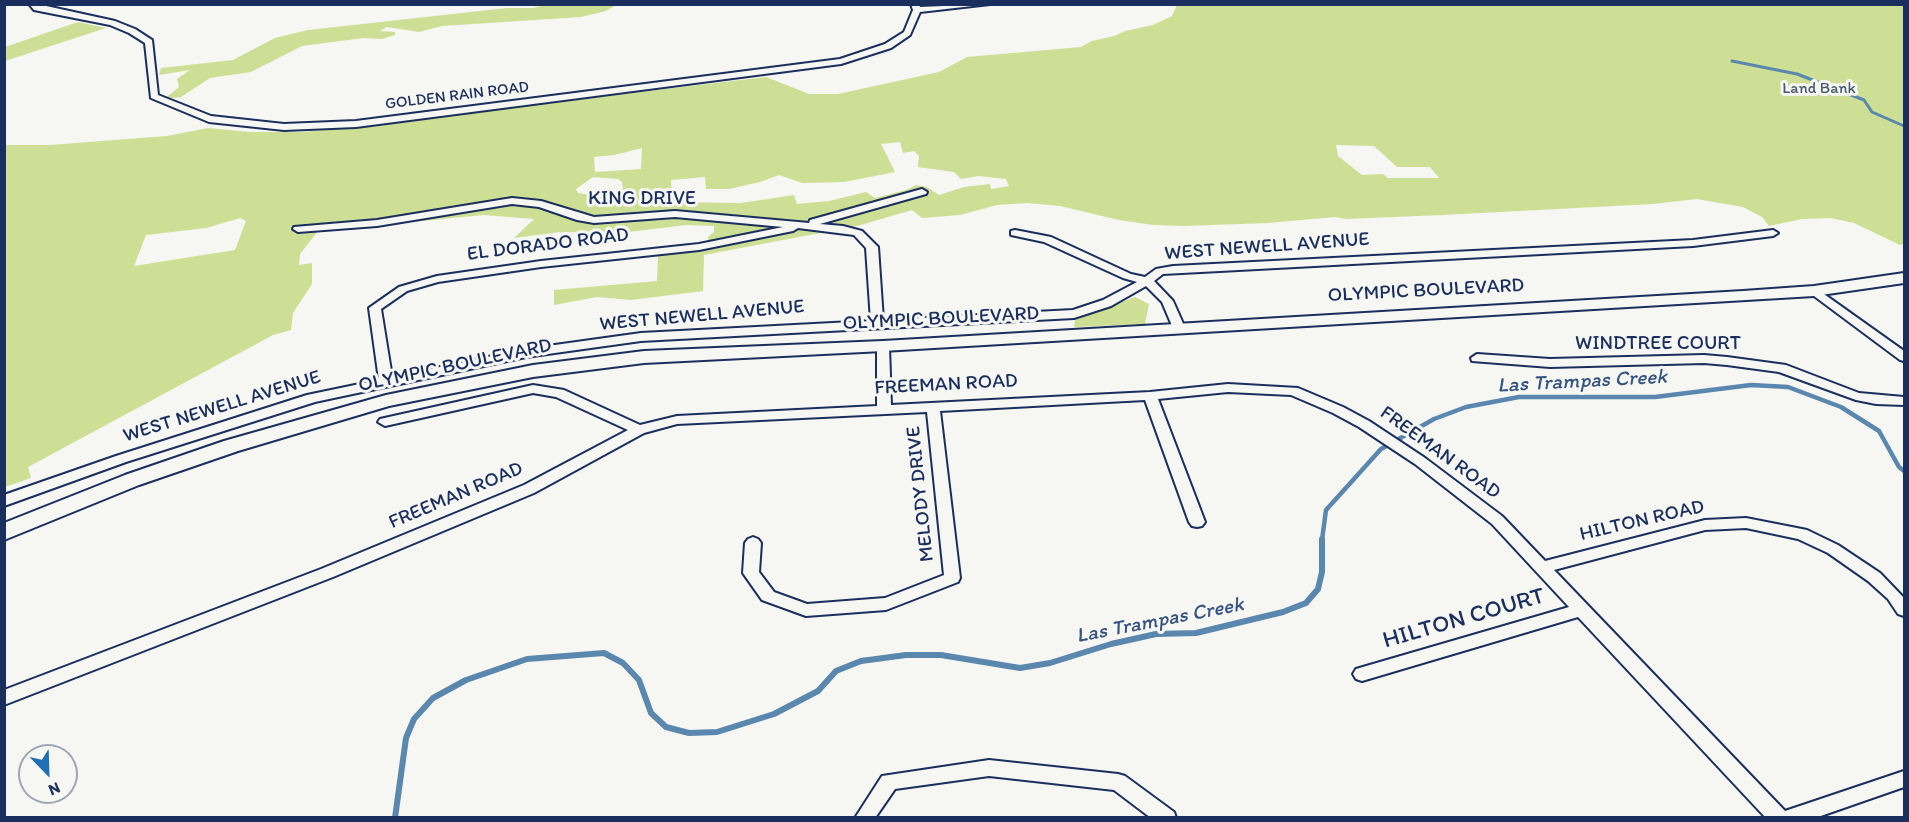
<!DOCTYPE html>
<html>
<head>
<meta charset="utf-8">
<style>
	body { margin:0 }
	#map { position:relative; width:1909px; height:822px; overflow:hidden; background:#f6f6f2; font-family:Itim,sans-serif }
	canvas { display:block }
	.frame { position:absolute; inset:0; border:6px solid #1b2f5e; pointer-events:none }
	.north { position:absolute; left:18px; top:744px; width:60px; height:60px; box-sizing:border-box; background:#f6f6f2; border:2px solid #9ea6b7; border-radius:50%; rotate:157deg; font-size:16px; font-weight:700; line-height:24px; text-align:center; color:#1b2f5e }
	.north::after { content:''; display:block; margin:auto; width:21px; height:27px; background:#1f6fb2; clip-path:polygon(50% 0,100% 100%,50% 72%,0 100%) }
</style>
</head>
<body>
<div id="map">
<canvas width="1909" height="822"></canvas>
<div class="frame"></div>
<div class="north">N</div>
</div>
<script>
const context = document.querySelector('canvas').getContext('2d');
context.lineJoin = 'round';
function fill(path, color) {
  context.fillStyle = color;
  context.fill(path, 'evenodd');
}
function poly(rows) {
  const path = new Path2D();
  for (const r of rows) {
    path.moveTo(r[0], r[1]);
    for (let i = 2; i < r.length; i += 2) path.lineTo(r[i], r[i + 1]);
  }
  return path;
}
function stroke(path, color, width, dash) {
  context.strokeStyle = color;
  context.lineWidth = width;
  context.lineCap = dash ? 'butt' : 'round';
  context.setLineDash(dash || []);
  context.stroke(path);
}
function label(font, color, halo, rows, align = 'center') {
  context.font = font + ' Itim,sans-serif';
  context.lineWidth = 6;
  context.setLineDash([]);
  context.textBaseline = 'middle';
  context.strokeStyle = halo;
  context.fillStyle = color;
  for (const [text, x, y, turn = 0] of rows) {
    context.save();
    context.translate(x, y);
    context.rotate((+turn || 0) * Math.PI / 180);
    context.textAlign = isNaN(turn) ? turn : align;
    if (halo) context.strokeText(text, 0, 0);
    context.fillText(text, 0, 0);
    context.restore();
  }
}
const green = poly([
	[546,4,616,5,606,11,581,17,442,26,419,32,387,27,380,31,395,32,395,35,382,39,363,38,302,46,251,72,210,78,181,97,173,98,167,97,179,87,177,79,190,70,159,75,161,68,233,60,275,38,308,30,507,8,534,8],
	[1177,5,1904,5,1904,244,1900,245,1854,223,1831,218,1802,219,1769,226,1762,217,1743,207,1697,199,1653,204,1442,215,1346,219,1335,217,1268,223,1184,226,1153,225,1119,220,1060,206,1027,203,997,205,960,215,922,218,912,210,857,226,704,255,703,291,631,300,597,297,554,305,554,290,657,281,658,256,708,247,708,237,714,232,714,226,686,225,620,233,560,232,514,238,534,219,484,215,318,231,300,254,299,265,312,263,312,284,293,313,291,330,273,335,28,467,31,478,5,487,5,145,50,145,167,136,208,128,250,132,304,132,766,77,809,94,838,94,939,72,967,57,1081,47,1092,41,1114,36,1125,31,1153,25,1172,16],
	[900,142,903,153,914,151,919,156,918,167,954,172,961,179,979,176,1006,179,1009,186,991,189,990,184,964,187,939,195,927,187,916,185,906,190,875,198,866,192,829,201,797,204,794,195,741,203,672,202,671,180,705,177,706,189,729,189,760,182,779,175,802,183,844,182,895,172,881,144],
	[1336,145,1374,146,1397,167,1430,167,1439,178,1388,178,1383,174,1362,175,1338,156],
	[642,148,641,169,595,172,594,157,614,155],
	[593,177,618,179,622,182,623,188,612,199,578,193,576,189],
	[240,218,246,221,235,250,134,266,146,235,206,228],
	[78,22,106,28,5,61,5,47],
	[1135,297,1149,304,1145,324,1074,327,1075,320]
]);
const streamFar2 = poly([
	[1732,61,1797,74,1864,100,1872,112,1904,126]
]);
const streamFar1 = poly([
	[1322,540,1326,510,1381,449,1434,419,1466,407,1519,397,1655,397,1751,385,1788,387,1841,407,1879,431,1899,467,1904,471]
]);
const stream = poly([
	[395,818,406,738,414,719,433,698,466,680,527,659,604,653,623,663,639,680,651,713,666,727,689,733,717,732,774,714,818,691,836,671,861,661,906,655,941,655,1020,668,1050,663,1111,644,1156,634,1196,633,1283,612,1306,603,1318,589,1322,572,1322,539]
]);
const street = poly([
	[29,4,37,4,115,21,135,29,152,40,158,95,211,116,284,124,356,121,840,59,885,44,904,32,913,10,911,4,919,4,920,7,990,4,920,12,910,35,891,48,841,64,356,127,284,130,209,122,151,98,145,43,129,33,110,25,34,10,29,4],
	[922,189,927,192,926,194,820,224,843,226,862,231,878,247,883,320,1073,310,1103,300,1137,282,1123,278,1044,242,1011,235,1011,231,1015,230,1051,237,1131,274,1145,277,1156,269,1173,266,1693,240,1773,230,1778,233,1773,236,1693,246,1163,274,1154,281,1173,301,1185,328,1179,332,1173,328,1162,302,1146,286,1111,306,1074,318,641,341,526,357,315,402,126,462,4,506,4,495,116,456,307,395,379,380,369,308,399,287,437,276,541,261,699,244,783,227,675,217,594,223,577,220,539,207,512,204,377,226,298,232,293,229,294,227,377,220,512,198,541,201,594,217,675,211,809,223,810,220,922,189],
	[798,228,854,235,866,248,871,321,641,333,526,349,392,377,381,309,407,291,438,282,541,267,699,250,793,231,798,228],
	[1814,287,1904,351,1904,361,1900,360,1810,293,1808,291,1814,287],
	[883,342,889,346,891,405,1150,392,1228,384,1298,388,1343,407,1369,421,1425,458,1502,516,1545,561,1705,520,1746,518,1807,530,1838,545,1880,573,1904,598,1904,616,1898,614,1888,599,1868,581,1828,553,1798,539,1746,528,1705,530,1554,570,1785,811,1904,771,1904,787,1815,818,1766,818,1578,617,1362,681,1356,679,1353,674,1356,669,1569,607,1492,524,1415,464,1359,427,1333,413,1291,395,1228,392,1158,399,1205,522,1202,526,1197,527,1192,526,1189,522,1145,400,940,411,960,578,958,582,886,610,806,616,762,600,743,573,745,543,748,539,753,537,758,539,761,543,759,572,774,592,807,604,885,598,944,575,927,412,677,424,644,433,534,493,333,577,4,705,4,690,321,569,524,485,628,430,556,397,533,393,385,426,378,422,380,419,533,385,564,390,640,425,677,416,877,406,877,346,883,342],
	[1477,354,1550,359,1704,355,1727,357,1786,365,1859,393,1904,397,1904,405,1876,404,1856,400,1779,372,1727,365,1704,363,1550,367,1472,361,1471,358,1477,354],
	[989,760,1118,774,1125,776,1174,812,1176,818,1151,818,1114,790,989,776,895,789,875,818,855,818,882,776,989,760]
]);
const secondary = poly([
	[1904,273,1904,283,1814,296,883,351,644,363,533,377,389,406,238,451,139,485,4,540,4,523,125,475,224,441,386,395,533,365,644,351,883,341,1743,291,1814,286,1904,273]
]);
const farParknames = [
	["Land Bank",1819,89]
];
const farStreetnames = [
	["GOLDEN RAIN ROAD",457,96,-7]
];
const streetNames = [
	["KING DRIVE",642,199],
	["EL DORADO ROAD",548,245,-7],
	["WEST NEWELL AVENUE",1267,247,-4],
	["OLYMPIC BOULEVARD",1426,291,-3],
	["WEST NEWELL AVENUE",702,316,-5],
	["OLYMPIC BOULEVARD",941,319,-3],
	["WINDTREE COURT",1658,344],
	["OLYMPIC BOULEVARD",455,366,-12],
	["FREEMAN ROAD",946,385,-3],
	["WEST NEWELL AVENUE",222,407,-17],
	["FREEMAN ROAD",1440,453,36],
	["MELODY DRIVE",921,494,-96],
	["FREEMAN ROAD",456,496,-23],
	["HILTON ROAD",1642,521,-13]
];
const waterNames = [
	["Las Trampas Creek",1582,382,-3],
	["Las Trampas Creek",1160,621,-11]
];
const nearStreetnames = [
	["HILTON COURT",1464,619,-16]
];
fill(green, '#ccdf94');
stroke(streamFar2, '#5a87ae', 3);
stroke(streamFar1, '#5a87ae', 4.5);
stroke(stream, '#5a87ae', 6);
stroke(street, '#1b2f5e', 4);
stroke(secondary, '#1b2f5e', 4);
fill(street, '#f6f6f2');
fill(secondary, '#f6f6f2');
label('16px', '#475b6c', '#f6f6f2', farParknames);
label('16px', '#1b2f5e', '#f6f6f2', farStreetnames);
label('20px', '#1b2f5e', '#f6f6f2', streetNames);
label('italic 21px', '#355480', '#f6f6f2', waterNames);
label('24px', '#1b2f5e', '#f6f6f2', nearStreetnames);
</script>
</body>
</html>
